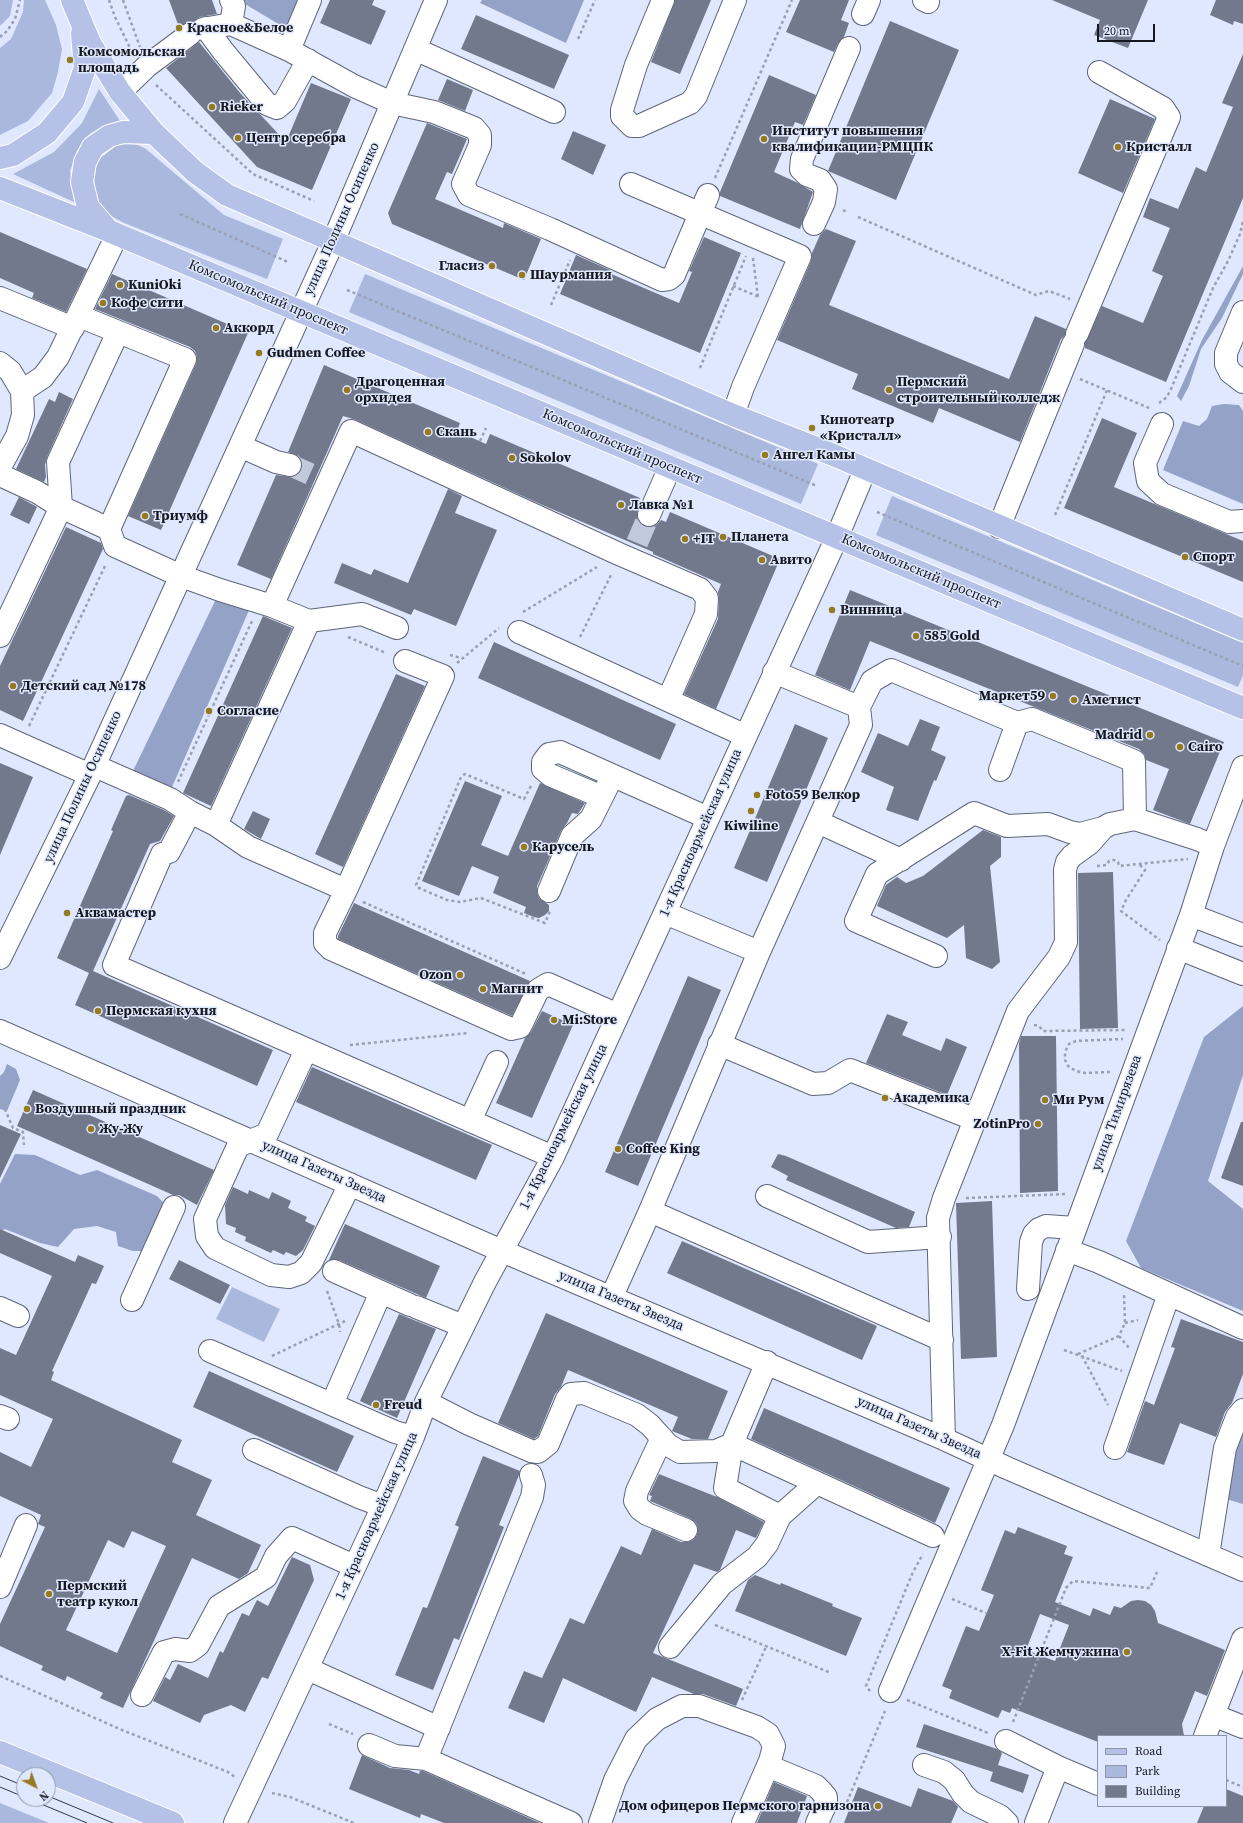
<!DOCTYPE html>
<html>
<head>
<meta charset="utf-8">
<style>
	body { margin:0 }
	#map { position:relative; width:1243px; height:1823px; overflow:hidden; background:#dfe8fe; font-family:"Source Serif 4",serif }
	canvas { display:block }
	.legend { position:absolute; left:1097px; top:1735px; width:130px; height:72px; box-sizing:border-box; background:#dfe8fe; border:1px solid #8e95a5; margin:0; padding:5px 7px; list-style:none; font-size:12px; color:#15181f }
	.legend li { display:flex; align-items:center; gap:8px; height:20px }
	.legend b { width:20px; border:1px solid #8e95a5 }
	.north { position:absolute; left:16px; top:1767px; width:40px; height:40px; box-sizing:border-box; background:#dfe8fe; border:1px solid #8e95a5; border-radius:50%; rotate:139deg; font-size:11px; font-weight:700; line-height:16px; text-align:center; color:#15181f }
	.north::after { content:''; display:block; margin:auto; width:14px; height:18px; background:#967a22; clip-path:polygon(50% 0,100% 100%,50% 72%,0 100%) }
	.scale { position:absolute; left:1097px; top:24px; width:58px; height:18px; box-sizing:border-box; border:2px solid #15181f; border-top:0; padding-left:5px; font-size:12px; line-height:14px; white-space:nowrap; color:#15181f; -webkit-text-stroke:3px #dfe8fe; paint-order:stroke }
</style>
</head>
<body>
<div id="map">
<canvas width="1243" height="1823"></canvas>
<ul class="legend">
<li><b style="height:5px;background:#b5c1e6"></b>Road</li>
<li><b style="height:11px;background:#aab8de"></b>Park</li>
<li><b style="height:11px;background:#72798d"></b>Building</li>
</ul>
<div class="north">N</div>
<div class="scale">20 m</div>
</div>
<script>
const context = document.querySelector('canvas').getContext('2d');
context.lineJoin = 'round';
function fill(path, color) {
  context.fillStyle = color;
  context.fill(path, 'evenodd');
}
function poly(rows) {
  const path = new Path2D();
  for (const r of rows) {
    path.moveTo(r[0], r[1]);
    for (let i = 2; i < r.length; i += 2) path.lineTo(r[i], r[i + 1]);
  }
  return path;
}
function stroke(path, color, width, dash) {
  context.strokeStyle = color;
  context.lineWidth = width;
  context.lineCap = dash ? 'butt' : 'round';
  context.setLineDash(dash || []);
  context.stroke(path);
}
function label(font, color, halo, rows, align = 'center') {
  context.font = font + ' "Source Serif 4",serif';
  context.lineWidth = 3;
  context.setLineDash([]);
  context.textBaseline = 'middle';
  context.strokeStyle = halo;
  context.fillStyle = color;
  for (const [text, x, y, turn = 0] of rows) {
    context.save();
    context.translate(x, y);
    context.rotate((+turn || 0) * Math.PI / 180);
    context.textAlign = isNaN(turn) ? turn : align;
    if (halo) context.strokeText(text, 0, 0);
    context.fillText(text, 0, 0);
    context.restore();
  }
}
const green = poly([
	[0,0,13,0,10,16,0,26],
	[24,0,45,0,56,25,62,49,58,72,52,93,28,121,0,135,0,48,11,39,23,12],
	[99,89,120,121,91,133,77,151,70,171,74,202,13,174,54,152,82,123],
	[128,144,138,145,146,149,224,215,283,239,267,279,124,223,111,216,100,204,95,190,94,177,98,160,117,145],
	[365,274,818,464,801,504,349,312],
	[892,496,1243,643,1243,675,1238,687,876,535],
	[232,1287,280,1309,264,1342,216,1319],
	[0,1803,49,1823,0,1823]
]);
const forest = poly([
	[244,0,302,0,290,31,245,4],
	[482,0,584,0,566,43,480,3],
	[1243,266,1243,274,1222,318,1201,349,1189,386,1181,401,1177,396,1202,340],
	[1224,404,1239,405,1243,411,1243,504,1163,470,1183,421,1199,426,1207,419,1212,406],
	[218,595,250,608,169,794,131,775],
	[1243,1006,1243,1075,1208,1181,1243,1209,1243,1311,1141,1268,1126,1241,1204,1037],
	[7,1064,16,1069,20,1080,7,1111,0,1109,0,1076,4,1072],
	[15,1154,35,1155,80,1175,97,1170,157,1196,167,1206,145,1251,133,1251,118,1246,116,1232,97,1226,74,1229,58,1247,40,1243,5,1229,0,1231,0,1184],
	[1243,1427,1243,1504,1226,1499,1226,1471]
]);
const building = poly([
	[169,0,212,0,217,14,200,17,193,22,188,22,179,27],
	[330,0,374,0,372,5,386,11,371,45,320,23],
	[675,0,711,0,680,74,651,62],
	[800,0,849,0,841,20,849,23,844,37,838,43,834,52,786,32],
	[1052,0,1148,0,1128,48,1094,35,1100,20],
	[1216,0,1243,0,1243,24,1234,21,1233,25,1210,15],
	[476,15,569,55,554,89,461,49],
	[890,21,959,50,896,200,828,171],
	[199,42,241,94,286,142,311,83,351,99,312,190,257,167,166,68],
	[1243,54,1243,198,1166,382,1085,348,1085,343,1102,306,1143,323,1163,276,1152,271,1170,228,1143,217,1150,198,1178,209,1196,167,1206,172,1233,107,1222,103],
	[769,75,816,95,803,125,795,122,774,172,796,182,813,192,800,229,720,196,720,192],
	[447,79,473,90,465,111,438,100],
	[1110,99,1155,119,1123,193,1078,173],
	[427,123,467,139,452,174,447,172,435,199,503,228,504,223,541,239,524,280,392,224,388,213],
	[573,131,606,145,593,175,561,159],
	[826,229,856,241,829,305,1009,379,1035,316,1066,329,1065,335,1061,339,1020,442,939,408,933,423,852,389,858,374,777,340,811,261,812,253,820,235],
	[0,232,87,269,66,312,32,298,34,293,0,278],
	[704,237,741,253,700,353,560,294,576,255,610,270,609,273,679,303,692,272,689,271],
	[112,274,248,333,161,530,128,516,196,364,197,357,195,351,190,347,95,309],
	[324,365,460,423,457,431,486,444,490,434,640,498,635,509,638,510,637,516,639,522,644,527,650,527,656,525,661,520,666,522,670,512,780,559,716,709,684,694,718,619,719,599,718,592,721,584,653,554,653,552,540,504,356,420,343,416,271,579,237,565,276,475,293,477,299,474,302,468,302,462,299,456,288,452],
	[59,392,73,399,47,457,45,465,46,477,44,482,16,469,49,399,55,402],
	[1102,418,1137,433,1114,487,1243,541,1243,582,1064,508],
	[448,489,462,496,455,513,497,530,456,626,414,609,411,615,334,583,342,563,371,575,374,569,408,583],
	[19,497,37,507,29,524,10,515],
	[66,527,101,543,103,549,23,721,0,710,0,666],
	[850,590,1224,742,1190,824,1153,810,1169,769,1146,760,1144,754,1139,749,870,641,850,690,815,675],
	[263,616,292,628,211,806,183,793],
	[494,642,676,724,660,760,478,678],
	[396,674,425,686,343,867,315,854],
	[920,719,940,727,931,750,946,757,936,781,934,780,918,821,886,810,894,787,861,772,878,733,908,746],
	[795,724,828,738,767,882,734,868],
	[0,763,33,777,0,855],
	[465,781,502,796,481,845,508,856,540,783,585,803,578,814,572,813,567,823,561,831,537,886,537,892,539,898,549,905,549,911,545,915,539,918,534,917,524,913,526,907,493,893,499,877,472,866,459,896,422,881],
	[129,795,164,810,174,816,160,841,150,844,93,971,273,1050,257,1086,75,1005,89,973,57,958,113,831,111,830,126,796],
	[253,811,270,819,261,839,244,829],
	[983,830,1001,837,1001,857,990,866,1000,962,992,969,966,958,964,925,947,938,877,906,886,885,897,877,906,883,923,876],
	[1113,872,1118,1028,1080,1029,1078,873],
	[354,903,530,981,512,1016,338,939,338,936],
	[688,976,721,990,638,1186,605,1172],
	[542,1011,573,1025,532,1118,496,1103,525,1038,531,1032],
	[887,1014,908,1022,902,1035,941,1051,946,1038,967,1047,947,1095,866,1063],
	[1021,1036,1056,1036,1058,1191,1020,1193,1019,1043],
	[312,1067,492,1145,476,1180,296,1102],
	[33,1090,214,1170,197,1205,179,1195,173,1195,17,1126],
	[1241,1122,1243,1122,1243,1186,1221,1178],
	[0,1125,21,1134,0,1178],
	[778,1154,786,1156,915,1212,909,1227,896,1228,786,1180,788,1176,771,1167],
	[233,1187,248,1194,249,1190,269,1199,272,1192,291,1201,288,1208,307,1217,305,1221,315,1226,303,1250,296,1256,286,1252,284,1255,273,1250,271,1253,245,1241,246,1237,235,1232,236,1228,226,1224,225,1205],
	[992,1201,997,1357,961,1359,956,1203],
	[345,1224,440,1266,426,1298,339,1260,329,1260],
	[0,1229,75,1262,78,1255,104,1266,96,1284,92,1283,52,1371,54,1372,51,1380,182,1440,172,1462,212,1480,196,1515,261,1545,248,1573,239,1579,192,1558,123,1708,100,1698,103,1693,67,1676,65,1681,41,1670,43,1666,0,1646,0,1624,45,1527,38,1524,41,1515,0,1496,0,1452,31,1467,53,1419,0,1395,0,1348,16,1355,52,1276,0,1253],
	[132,1531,166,1546,117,1653,66,1630,108,1540,124,1548],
	[682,1241,877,1326,862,1360,667,1273],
	[179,1260,230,1285,220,1304,169,1279],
	[546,1313,728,1391,708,1439,692,1439,672,1431,678,1417,568,1370,561,1387,555,1394,538,1436,534,1439,498,1423],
	[399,1314,436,1329,397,1418,360,1401],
	[1181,1319,1243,1342,1243,1374,1232,1403,1225,1412,1216,1437,1180,1423,1164,1465,1127,1452,1145,1401,1154,1405,1175,1348,1171,1347],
	[209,1371,354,1436,337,1472,193,1407],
	[764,1408,950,1488,935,1523,751,1439],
	[483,1456,520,1471,519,1475,499,1525,504,1527,459,1640,454,1638,433,1690,395,1675,423,1607,427,1608,459,1527,455,1525],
	[659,1474,717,1497,764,1522,756,1538,736,1530,720,1570,717,1572,694,1564,653,1653,743,1689,736,1706,703,1694,694,1694,652,1677,636,1712,563,1678,544,1723,508,1708,524,1671,542,1678,570,1618,584,1624,621,1546,641,1555,652,1529,681,1542,687,1542,693,1540,697,1535,698,1528,696,1523,691,1519,650,1501,652,1496,649,1495],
	[1018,1527,1067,1546,1064,1554,1073,1557,1055,1602,1090,1616,1093,1608,1110,1615,1114,1606,1121,1608,1131,1601,1138,1600,1145,1601,1151,1605,1155,1611,1158,1623,1225,1650,1207,1696,1195,1691,1182,1724,1184,1736,1098,1736,1098,1742,1012,1708,1010,1713,1002,1710,998,1718,949,1698,952,1690,942,1686,966,1626,979,1631,994,1595,981,1590,1005,1530,1015,1534],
	[1040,1614,1069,1625,1055,1661,1026,1650],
	[292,1557,310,1565,314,1580,268,1679,262,1677,245,1712,231,1705,204,1715,200,1723,153,1701,165,1677,170,1680,178,1664,208,1678,220,1651,223,1653,242,1613,249,1616,257,1600,268,1606],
	[755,1575,780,1585,781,1583,833,1604,832,1606,862,1618,846,1656,735,1611,748,1580],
	[924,1724,997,1749,1002,1753,998,1765,1029,1775,1023,1793,990,1781,993,1772,916,1747],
	[362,1755,390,1768,409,1770,419,1774,420,1771,423,1771,540,1823,444,1823,421,1814,420,1818,349,1789],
	[774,1782,807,1796,797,1823,757,1823],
	[858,1787,911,1807,918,1788,953,1801,958,1807,951,1823,844,1823],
	[1226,1789,1243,1796,1243,1823,1197,1823,1204,1806,1226,1806]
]);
const minorTunnel = poly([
	[290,465,310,474],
	[637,543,649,515]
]);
const path = poly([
	[109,0,115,17,132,52],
	[123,0,140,47],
	[0,37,7,31,15,19,20,0],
	[578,39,595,0],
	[156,85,253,174,314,201],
	[715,178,792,0],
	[843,210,848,213],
	[180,214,288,262],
	[858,217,1036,295,1049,291,1070,299],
	[753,258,758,297],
	[733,286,759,297],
	[347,290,817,486],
	[551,305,570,260],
	[700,368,746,256],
	[1080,379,1149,408],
	[1159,403,1167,397,1171,389,1213,288,1228,261,1240,234,1243,221],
	[480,441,486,428],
	[877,512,1243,666],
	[1055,515,1107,390],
	[523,612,597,567],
	[348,637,386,653],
	[580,637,612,573],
	[450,655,461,658],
	[457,663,499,628],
	[29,726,106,564],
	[178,782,252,621],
	[531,786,524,799,465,774,461,777,416,885,419,888,447,900,460,902,481,898,545,923,550,911],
	[1140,865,1145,870,1126,900,1121,911,1160,940],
	[1097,866,1107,865,1109,861,1114,860,1118,862,1119,866,1188,859],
	[363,902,526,974],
	[1034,1025,1039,1026,1043,1031,1127,1030],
	[350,1045,468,1033],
	[1110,1072,1085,1073,1076,1071,1068,1066,1065,1060,1065,1052,1069,1044,1076,1041,1123,1039],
	[0,1098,13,1128,23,1132,24,1145],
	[966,1198,1067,1194],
	[327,1291,339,1324,340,1332],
	[1125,1323,1138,1320],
	[1119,1336,1129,1348],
	[1064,1350,1122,1371],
	[1078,1354,1119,1336,1125,1323,1124,1295],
	[272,1356,345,1321],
	[1082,1356,1108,1405],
	[952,1599,986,1613],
	[715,1625,831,1673],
	[0,1676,122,1730,228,1772,235,1777],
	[870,1691,866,1686,913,1572,923,1554],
	[742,1700,766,1647],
	[907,1700,988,1733],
	[1013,1722,1066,1588,1073,1581,1150,1588,1157,1572],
	[329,1724,353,1734],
	[1226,1780,1243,1787],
	[272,1793,290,1797,354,1823],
	[847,1802,885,1711]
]);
const minor = poly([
	[663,0,636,65,622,110,622,116,632,126,639,126,690,103,696,96,735,0],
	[924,0,928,2],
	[863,14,869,0],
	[231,24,234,6,231,0],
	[206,28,223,51,267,104,277,108,285,101,308,60],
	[203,29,231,24,289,50,354,86,392,103,434,112,474,128,480,135,480,145,463,184,469,195,550,229,662,280,669,279,674,275,708,195],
	[415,49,554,112],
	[289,50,310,0],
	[120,92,147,66,190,34],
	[631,184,800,256,743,387,733,415],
	[814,224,824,202,826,189,820,180,807,175,801,169,802,159,849,48],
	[0,298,73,328],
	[1243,312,1226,353,1226,364,1230,372,1243,382],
	[79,316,185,359,109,529],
	[1077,334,1169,117,1163,108,1099,72],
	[0,363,10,371,22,391,23,415,17,436,0,467],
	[22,391,43,377,58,357,117,235],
	[1162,424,1145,463,1148,481,1162,494,1229,522,1243,521],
	[240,446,276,462,290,465],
	[0,475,37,492,61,507,109,529,115,546,181,576,220,590,272,606,309,621,216,825],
	[649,515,670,467],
	[999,527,1073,344],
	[272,606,351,431,619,554,700,589,707,598,706,614,668,700],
	[309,621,362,614,397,628],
	[519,632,746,736],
	[0,636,61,507,58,462,118,332],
	[774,672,859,707],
	[0,735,90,775],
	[95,766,170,799,190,812,216,825,248,847,346,890,325,933,325,943,331,949,511,1029,520,1027,538,990,548,984,618,1015],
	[1000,770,1017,723],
	[602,797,550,775,543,769,543,762,549,754,560,752,708,818],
	[190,812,169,852,162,854,114,965,553,1157],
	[818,822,901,860],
	[346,890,443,676,405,661],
	[549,891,572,836,591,819,608,785],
	[665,913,759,952],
	[1191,915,1243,935],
	[1178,948,1243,974],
	[936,956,856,921,877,874,974,813,1007,826,1048,824,1070,832,1080,834,1103,828],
	[0,958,90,775,333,242,436,0],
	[0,1031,502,1251,944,1439,1007,1468,1243,1570],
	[719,1044,813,1084,828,1083,850,1070,976,1120],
	[306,1050,267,1134,238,1146,205,1219,207,1236,215,1248,271,1275,289,1277,301,1273,311,1263,350,1184],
	[470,1121,497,1062],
	[767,1196,868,1242,940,1237],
	[650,1211,942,1340],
	[1067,1250,1099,1262,1243,1328],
	[334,1271,410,1305],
	[1028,1289,1031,1242,1034,1234,1039,1229,1046,1226,1075,1228],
	[612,1296,650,1211,759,952,861,725,859,707,872,681,891,670,1017,723,1032,719,1134,761,1135,819],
	[132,1300,174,1207],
	[416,1307,463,1326],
	[0,1308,18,1316],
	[210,1351,395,1432,413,1437],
	[426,1402,469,1424,531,1451,538,1452,548,1444,567,1399,571,1394,584,1393,637,1415,650,1425,668,1445,680,1452,716,1451,732,1444,767,1362],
	[332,1404,381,1292],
	[0,1416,8,1419],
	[662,1438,637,1491,635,1501,640,1509,647,1514,686,1530],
	[944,1439,938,1218,944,1198,1018,1011,1059,957,1066,942,1065,870,1067,862,1072,856,1090,843,1103,828,1110,824,1135,819,1197,839,1213,846],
	[1115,1448,1169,1294],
	[254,1450,359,1497,383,1506],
	[780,1516,725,1488,732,1444,933,1536],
	[1208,1555,1225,1448,1237,1417,1243,1410],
	[0,1587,26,1525],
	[670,1647,722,1584,757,1557,767,1544,780,1516,817,1483],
	[308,1669,439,1728],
	[890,1691,1003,1425,1191,915,1213,846,1243,767],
	[142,1695,164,1652,175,1649,190,1651,198,1645,219,1606,266,1577,276,1556,292,1538,354,1566],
	[1213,1715,1243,1727],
	[1205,1736,1243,1639],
	[1006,1741,1058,1767,1098,1784],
	[369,1745,395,1756,426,1759,571,1823],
	[426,1759,532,1497,534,1485,531,1475],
	[924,1765,944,1772,954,1780,963,1794,971,1802,1000,1816,1007,1823],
	[768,1766,816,1786,821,1791,826,1797,826,1803,817,1823],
	[235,1823,383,1506,413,1437,426,1402,485,1282,553,1157,837,537,865,470],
	[600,1823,615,1780,636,1739,657,1719,682,1706,699,1706,757,1727,768,1734,774,1746,770,1761,743,1823],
	[1036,1823,1058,1767]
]);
const major = poly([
	[72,0,90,43,120,92,154,133,195,172,227,195,733,415,831,454,1243,630],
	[0,158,13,155,47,133,73,102,85,68,82,33],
	[0,188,109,231,1243,708],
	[107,229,88,207,82,182,85,162,93,147,109,136,123,132,154,133],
	[0,1752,173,1823]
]);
const tram = poly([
	[0,1776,24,1786],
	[0,1787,24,1797],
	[48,1796,113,1823],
	[29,1799,87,1823]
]);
const markers = [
	[179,28,4,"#967a22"],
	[70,60,4,"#967a22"],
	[212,107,4,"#967a22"],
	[238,138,4,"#967a22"],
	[764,139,4,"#967a22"],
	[1118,147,4,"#967a22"],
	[492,266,4,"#967a22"],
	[522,275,4,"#967a22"],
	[120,285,4,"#967a22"],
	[103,303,4,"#967a22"],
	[216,328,4,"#967a22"],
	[259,353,4,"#967a22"],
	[347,390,4,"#967a22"],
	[889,390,4,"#967a22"],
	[812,428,4,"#967a22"],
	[428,432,4,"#967a22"],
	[765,455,4,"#967a22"],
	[512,458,4,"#967a22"],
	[621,505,4,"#967a22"],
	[145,516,4,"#967a22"],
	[723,537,4,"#967a22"],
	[685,539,4,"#967a22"],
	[1185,557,4,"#967a22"],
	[762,560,4,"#967a22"],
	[832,610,4,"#967a22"],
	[916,636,4,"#967a22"],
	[13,686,4,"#967a22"],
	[1053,696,4,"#967a22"],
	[1074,700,4,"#967a22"],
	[209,711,4,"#967a22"],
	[1150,735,4,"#967a22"],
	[1180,747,4,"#967a22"],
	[757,795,4,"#967a22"],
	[751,811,4,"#967a22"],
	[524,847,4,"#967a22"],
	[67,913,4,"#967a22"],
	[460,975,4,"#967a22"],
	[483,989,4,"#967a22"],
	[98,1011,4,"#967a22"],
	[554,1020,4,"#967a22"],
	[885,1098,4,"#967a22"],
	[1045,1100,4,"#967a22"],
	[27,1109,4,"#967a22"],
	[1038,1124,4,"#967a22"],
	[91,1129,4,"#967a22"],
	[618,1149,4,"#967a22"],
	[376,1405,4,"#967a22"],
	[49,1594,4,"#967a22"],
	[1127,1652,4,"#967a22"],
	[878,1806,4,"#967a22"]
];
const poiNames = [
	["Красное&Белое",187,28],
	["Комсомольская",78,52],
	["площадь",78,68],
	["Rieker",220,107],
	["Институт повышения",772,131],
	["квалификации-РМЦПК",772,147],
	["Центр серебра",246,138],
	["Кристалл",1126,147],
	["Гласиз",484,266,"right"],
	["Шаурмания",530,275],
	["KuniOki",128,285],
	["Кофе сити",111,303],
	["Аккорд",224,328],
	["Gudmen Coffee",267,353],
	["Драгоценная",355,382],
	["орхидея",355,398],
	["Пермский",897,382],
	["строительный колледж",897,398],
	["Кинотеатр",820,420],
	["«Кристалл»",820,436],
	["Скань",436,432],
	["Ангел Камы",773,455],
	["Sokolov",520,458],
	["Лавка №1",629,505],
	["Триумф",153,516],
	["Планета",731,537],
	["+IT",693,539],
	["Спорт",1193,557],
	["Авито",770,560],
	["Винница",840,610],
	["585 Gold",924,636],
	["Детский сад №178",21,686],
	["Маркет59",1045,696,"right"],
	["Аметист",1082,700],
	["Согласие",217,711],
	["Madrid",1142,735,"right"],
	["Cairo",1188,747],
	["Foto59 Велкор",765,795],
	["Kiwiline",751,826,"center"],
	["Карусель",532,847],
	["Аквамастер",75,913],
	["Ozon",452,975,"right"],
	["Магнит",491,989],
	["Пермская кухня",106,1011],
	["Mi:Store",562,1020],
	["Академика",893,1098],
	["Ми Рум",1053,1100],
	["Воздушный праздник",35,1109],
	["ZotinPro",1030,1124,"right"],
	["Жу-Жу",99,1129],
	["Coffee King",626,1149],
	["Freud",384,1405],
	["Пермский",57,1586],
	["театр кукол",57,1602],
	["X-Fit Жемчужина",1119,1652,"right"],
	["Дом офицеров Пермского гарнизона",870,1806,"right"]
];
const streetNames = [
	["улица Полины Осипенко",342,219,-66],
	["Комсомольский проспект",268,298,23],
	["Комсомольский проспект",622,447,23],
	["Комсомольский проспект",921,572,23],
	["улица Полины Осипенко",83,787,-65],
	["1-я Красноармейская улица",701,833,-66],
	["улица Тимирязева",1117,1113,-70],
	["1-я Красноармейская улица",564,1127,-64],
	["улица Газеты Звезда",324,1172,24],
	["улица Газеты Звезда",621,1301,23],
	["улица Газеты Звезда",919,1428,24],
	["1-я Красноармейская улица",377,1516,-66]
];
fill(green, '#aab8de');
fill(forest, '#95a2c8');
fill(building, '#72798d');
stroke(minorTunnel, '#c1c9dd', 22, [22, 11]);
stroke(minor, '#5f6679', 24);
stroke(major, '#fff', 24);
stroke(path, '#99a0b1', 2.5, [3, 3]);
stroke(minor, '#fff', 22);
stroke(major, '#b5c1e6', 22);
stroke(tram, '#343841', 1);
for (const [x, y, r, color] of markers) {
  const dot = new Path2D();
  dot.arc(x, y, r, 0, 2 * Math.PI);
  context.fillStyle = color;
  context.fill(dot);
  stroke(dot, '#dfe8fe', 1.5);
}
label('bold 14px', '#15181f', '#dfe8fe', poiNames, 'left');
label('14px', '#15181f', '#dfe8fe', streetNames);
</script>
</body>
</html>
